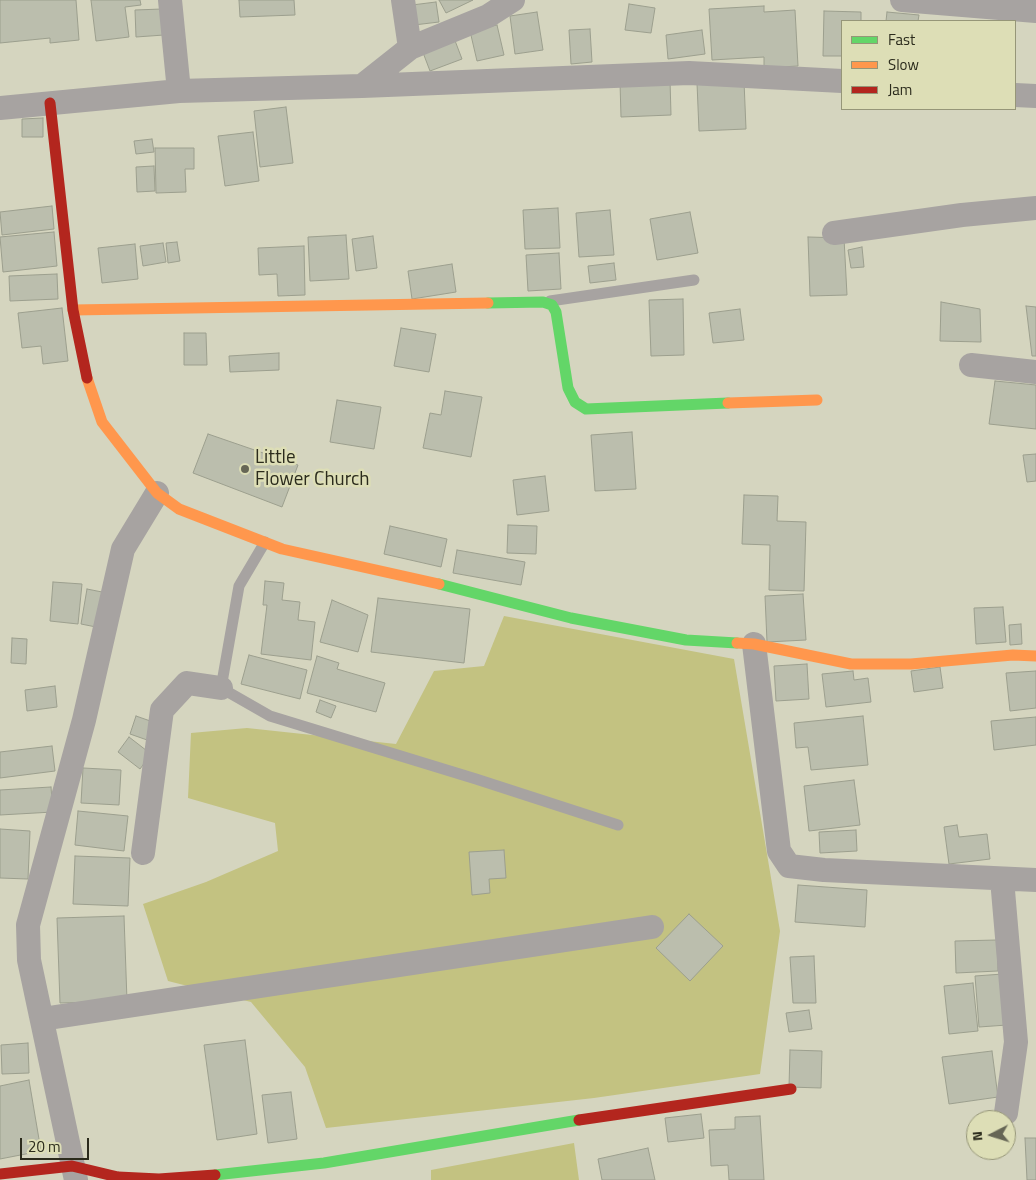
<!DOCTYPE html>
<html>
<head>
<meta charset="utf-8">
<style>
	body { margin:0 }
	#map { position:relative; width:1036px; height:1180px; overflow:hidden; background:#d5d5bf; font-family:"Titillium Web",sans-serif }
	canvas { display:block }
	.legend { position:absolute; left:841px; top:20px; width:175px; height:90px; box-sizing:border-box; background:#dddeb6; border:1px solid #969678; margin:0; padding:6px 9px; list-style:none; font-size:15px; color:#2b2b1c }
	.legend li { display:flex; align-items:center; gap:10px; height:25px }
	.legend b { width:25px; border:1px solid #969678 }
	.north { position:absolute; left:966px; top:1110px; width:50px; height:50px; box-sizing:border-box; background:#dddeb6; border:1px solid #969678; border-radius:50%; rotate:265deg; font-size:14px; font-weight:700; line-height:20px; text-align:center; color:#2b2b1c }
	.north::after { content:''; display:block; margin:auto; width:18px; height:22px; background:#665; clip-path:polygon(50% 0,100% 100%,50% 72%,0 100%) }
	.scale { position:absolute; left:20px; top:1138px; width:69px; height:22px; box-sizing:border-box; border:2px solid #2b2b1c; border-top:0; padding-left:6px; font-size:15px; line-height:18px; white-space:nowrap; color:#2b2b1c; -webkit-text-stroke:4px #dddeb6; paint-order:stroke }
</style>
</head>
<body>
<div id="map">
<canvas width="1036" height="1180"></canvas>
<ul class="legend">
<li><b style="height:6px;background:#63d668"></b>Fast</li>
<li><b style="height:6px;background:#ff974d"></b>Slow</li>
<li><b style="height:6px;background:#b3261e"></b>Jam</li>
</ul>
<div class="north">N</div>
<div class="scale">20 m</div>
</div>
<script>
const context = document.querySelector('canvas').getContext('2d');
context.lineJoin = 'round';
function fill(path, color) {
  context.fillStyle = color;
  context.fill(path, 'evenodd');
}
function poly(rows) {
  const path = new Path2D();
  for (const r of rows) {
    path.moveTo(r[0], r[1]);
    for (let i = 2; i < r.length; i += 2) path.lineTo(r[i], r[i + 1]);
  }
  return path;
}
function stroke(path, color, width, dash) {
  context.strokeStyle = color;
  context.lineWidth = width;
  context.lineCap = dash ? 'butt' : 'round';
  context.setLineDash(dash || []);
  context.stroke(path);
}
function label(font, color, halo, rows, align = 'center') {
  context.font = font + ' "Titillium Web",sans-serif';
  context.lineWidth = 5;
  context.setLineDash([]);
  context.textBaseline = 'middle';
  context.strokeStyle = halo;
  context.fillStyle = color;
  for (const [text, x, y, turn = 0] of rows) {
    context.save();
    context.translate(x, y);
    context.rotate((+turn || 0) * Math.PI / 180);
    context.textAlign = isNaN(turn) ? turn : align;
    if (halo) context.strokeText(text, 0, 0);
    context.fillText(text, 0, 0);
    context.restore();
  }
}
const forest = poly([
	[504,616,734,659,780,931,760,1074,594,1098,326,1128,305,1067,251,1002,168,981,143,904,206,882,278,851,275,823,188,798,191,733,247,728,396,744,434,671,484,666],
	[574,1143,579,1180,431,1180,431,1170]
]);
const building = poly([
	[0,0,76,0,79,40,50,43,50,38,0,43,0,0],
	[91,0,140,0,141,5,125,7,129,37,96,41,91,0],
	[239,0,294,0,295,15,240,17,239,0],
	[439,0,473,0,446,13,439,0],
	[436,2,439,22,414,25,412,5,436,2],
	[629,4,655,8,651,33,625,30,629,4],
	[764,6,764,12,795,10,798,66,764,68,764,57,712,60,709,9,764,6],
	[162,9,164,35,136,37,135,10,162,9],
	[824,11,861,12,861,21,842,21,842,56,823,56,824,11],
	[537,12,543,50,515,54,510,16,537,12],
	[887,12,919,15,918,21,886,21,887,12],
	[497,25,504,55,477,61,470,31,497,25],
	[590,29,592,62,571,64,569,30,590,29],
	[702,30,705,54,668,59,666,35,702,30],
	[454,38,462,59,430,71,422,50,454,38],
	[670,80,671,115,621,117,620,82,670,80],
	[744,81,746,129,699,131,697,83,744,81],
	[286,107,293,163,260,167,254,111,286,107],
	[43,118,43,137,22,137,22,119,43,118],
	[253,132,259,181,225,186,218,136,253,132],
	[152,139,154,152,136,154,134,141,152,139],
	[155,148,194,148,194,169,185,169,186,192,156,193,155,148],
	[154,166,155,191,137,192,136,167,154,166],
	[52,206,54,229,2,235,0,212,52,206],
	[558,208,560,248,525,249,523,210,558,208],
	[610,210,614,255,579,257,576,213,610,210],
	[690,212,698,253,657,260,650,219,690,212],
	[54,232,57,266,3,272,0,237,54,232],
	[346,235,349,279,310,281,308,237,346,235],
	[373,236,377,268,356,271,352,239,373,236],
	[808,237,844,238,847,295,810,296,808,237],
	[177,242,180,261,168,263,166,243,177,242],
	[163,243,166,262,143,266,140,246,163,243],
	[135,244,138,279,102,283,98,248,135,244],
	[304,246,305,295,278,296,277,274,259,275,258,248,304,246],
	[862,247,864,267,851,268,848,250,862,247],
	[559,253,561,289,528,291,526,255,559,253],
	[614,263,616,280,590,283,588,266,614,263],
	[452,264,456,292,412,299,408,271,452,264],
	[57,274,58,299,10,301,9,276,57,274],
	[683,299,684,355,651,356,649,300,683,299],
	[941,302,980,309,981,342,940,341,941,302],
	[1026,306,1036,307,1036,356,1032,356,1026,306],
	[62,308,68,361,43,364,41,346,22,348,18,313,62,308],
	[740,309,744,340,713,343,709,313,740,309],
	[401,328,436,334,429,372,394,366,401,328],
	[184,333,206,333,207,365,184,365,184,333],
	[279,353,279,370,230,372,229,356,279,353],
	[995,381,1036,385,1036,429,989,424,995,381],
	[445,391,482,397,471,457,423,448,430,413,441,415,445,391],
	[337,400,381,407,374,449,330,442,337,400],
	[632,432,636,489,595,491,591,435,632,432],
	[208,434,298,465,282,507,193,473,208,434],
	[1036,454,1036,481,1027,482,1023,455,1036,454],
	[545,476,549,511,517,515,513,480,545,476],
	[744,495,778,496,777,521,806,522,804,591,769,590,770,545,742,544,744,495],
	[508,525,537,526,536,554,507,553,508,525],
	[390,526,447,539,441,567,384,554,390,526],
	[457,550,525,562,521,585,453,573,457,550],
	[265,581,284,583,282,600,300,602,298,620,315,622,311,660,261,654,267,605,263,605,265,581],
	[53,582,82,584,78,624,50,621,53,582],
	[87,589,102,592,96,627,81,624,87,589],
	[803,594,806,640,767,642,765,596,803,594],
	[378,598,470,609,464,663,371,652,378,598],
	[332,600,368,615,358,652,320,642,332,600],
	[1003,607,1006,642,976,644,974,608,1003,607],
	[1021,624,1022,644,1010,645,1009,625,1021,624],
	[12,638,27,639,26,664,11,663,12,638],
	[249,655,307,670,300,699,241,684,249,655],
	[317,656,339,663,337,669,385,683,376,712,307,693,317,656],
	[807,664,809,699,776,701,774,666,807,664],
	[940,667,943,688,914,692,911,671,940,667],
	[853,671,854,680,868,678,871,702,826,707,822,674,853,671],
	[1036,671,1036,708,1010,711,1006,673,1036,671],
	[55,686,57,707,27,711,25,690,55,686],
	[320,700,336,706,331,718,316,712,320,700],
	[136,716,156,723,150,741,130,734,136,716],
	[863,716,868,765,811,770,808,747,796,748,794,723,863,716],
	[1036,717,1036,745,994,750,991,721,1036,717],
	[129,737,151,754,140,769,118,752,129,737],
	[52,746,55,771,0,778,0,752,52,746],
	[83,768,121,770,119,805,81,803,83,768],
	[854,780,860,825,809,831,804,786,854,780],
	[51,787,53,812,0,815,0,790,51,787],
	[78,811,128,816,124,851,75,845,78,811],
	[957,825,959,837,987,834,990,859,949,864,944,827,957,825],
	[0,829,30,831,28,879,0,878,0,829],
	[856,830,857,851,820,853,819,832,856,830],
	[504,850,506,878,489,879,490,893,472,895,469,852,504,850],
	[75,856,130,858,128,906,73,904,75,856],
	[798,885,867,890,865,927,795,922,798,885],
	[689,914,723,946,690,981,656,948,689,914],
	[124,916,127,1001,60,1003,57,918,124,916],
	[997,940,998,971,956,973,955,941,997,940],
	[814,956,816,1003,793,1003,790,957,814,956],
	[1003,974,1007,1025,979,1027,975,976,1003,974],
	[973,983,978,1031,949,1034,944,986,973,983],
	[809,1010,812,1029,789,1032,786,1013,809,1010],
	[245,1040,257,1134,217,1140,204,1045,245,1040],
	[28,1043,29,1073,2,1074,1,1045,28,1043],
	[790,1050,822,1051,821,1088,789,1087,790,1050],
	[992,1051,998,1097,949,1104,942,1057,992,1051],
	[29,1080,41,1151,0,1159,0,1086,29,1080],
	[291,1092,297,1139,268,1143,262,1095,291,1092],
	[701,1114,704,1138,668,1142,665,1118,701,1114],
	[760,1116,764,1180,729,1180,728,1165,711,1166,709,1130,735,1129,735,1117,760,1116],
	[1025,1138,1036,1138,1036,1180,1027,1180,1025,1138],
	[648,1148,655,1180,602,1180,598,1159,648,1148]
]);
const lane = poly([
	[550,301,694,280],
	[265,542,239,586,221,688,270,716,476,779,618,825]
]);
const street = poly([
	[170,0,179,91],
	[403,0,410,48],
	[902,0,1036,11],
	[362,86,689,73,842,81],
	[1015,95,1036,96],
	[0,108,179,91,362,86,410,48,488,16,513,0],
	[834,233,962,215,1036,208],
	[971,365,1036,372],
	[754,644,779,851,789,866,824,870,1036,880],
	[143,853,162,710,187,683,221,688],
	[1002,879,1016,1042,1006,1113],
	[42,1019,652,927],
	[76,1180,29,960,28,925,84,720,123,549,157,493]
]);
const fast = poly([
	[488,303,543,302,552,305,556,312,568,388,575,402,586,409,728,403],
	[439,584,571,618,686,640,737,643],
	[215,1175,324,1163,579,1120]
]);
const slow = poly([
	[73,310,488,303],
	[87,378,102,422,157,493,179,509,282,549,439,584],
	[728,403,817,400],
	[737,643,754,644,851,664,911,664,1013,655,1036,656]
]);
const jam = poly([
	[50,103,73,310,87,378],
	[579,1120,791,1089],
	[0,1174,72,1166,118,1177,159,1179,215,1175]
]);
const markers = [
	[245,469,5,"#665"]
];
const poiNames = [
	["Little",255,458],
	["Flower Church",255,480]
];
fill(forest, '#c3c281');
fill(building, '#bbbead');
stroke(building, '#9c9f8e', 1);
stroke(lane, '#a7a3a1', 11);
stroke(street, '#a7a3a1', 24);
stroke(fast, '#63d668', 11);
stroke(slow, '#ff974d', 11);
stroke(jam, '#b3261e', 11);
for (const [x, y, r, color] of markers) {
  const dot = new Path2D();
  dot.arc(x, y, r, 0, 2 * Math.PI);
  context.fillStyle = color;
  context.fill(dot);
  stroke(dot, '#dddeb6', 2);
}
label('19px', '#2b2b1c', '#dddeb6', poiNames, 'left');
</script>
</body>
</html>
